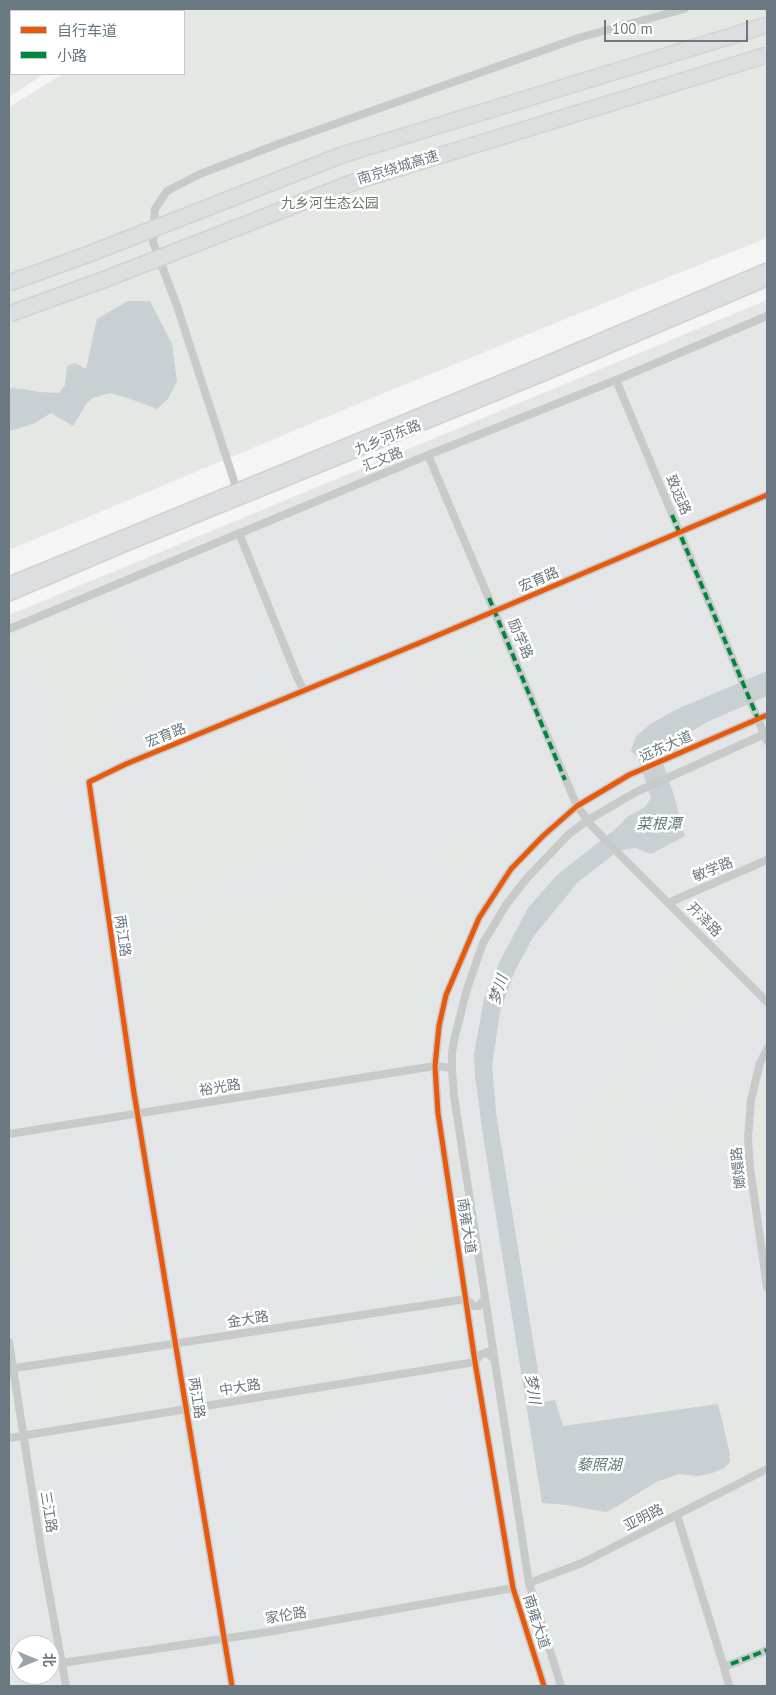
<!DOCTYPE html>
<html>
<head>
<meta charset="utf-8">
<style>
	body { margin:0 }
	#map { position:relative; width:776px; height:1695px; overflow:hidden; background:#f5f5f5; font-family:"PT Sans","Noto Sans SC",sans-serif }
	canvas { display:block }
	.frame { position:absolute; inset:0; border:10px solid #6a7881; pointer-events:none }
	.legend { position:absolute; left:10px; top:10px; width:175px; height:65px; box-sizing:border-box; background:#fff; border:1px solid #c3c9cd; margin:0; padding:6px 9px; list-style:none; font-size:15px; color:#6a7881 }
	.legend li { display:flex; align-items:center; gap:10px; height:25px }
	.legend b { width:25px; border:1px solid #c3c9cd }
	.north { position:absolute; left:10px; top:1635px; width:50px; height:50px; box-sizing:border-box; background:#fff; border:1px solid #c3c9cd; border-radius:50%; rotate:90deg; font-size:14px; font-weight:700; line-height:20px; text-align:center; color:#6a7881 }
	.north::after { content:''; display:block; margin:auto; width:18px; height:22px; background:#9ba4aa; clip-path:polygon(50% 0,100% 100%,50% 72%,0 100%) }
	.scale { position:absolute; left:604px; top:20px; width:144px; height:22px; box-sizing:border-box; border:2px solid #6a7881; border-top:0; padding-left:6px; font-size:15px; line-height:18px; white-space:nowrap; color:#6a7881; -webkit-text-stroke:4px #fff; paint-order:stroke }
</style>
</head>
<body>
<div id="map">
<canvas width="776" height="1695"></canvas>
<div class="frame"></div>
<ul class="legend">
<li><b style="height:6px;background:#e8590c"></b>自行车道</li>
<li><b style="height:6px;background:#00873e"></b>小路</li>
</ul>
<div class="north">北</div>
<div class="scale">100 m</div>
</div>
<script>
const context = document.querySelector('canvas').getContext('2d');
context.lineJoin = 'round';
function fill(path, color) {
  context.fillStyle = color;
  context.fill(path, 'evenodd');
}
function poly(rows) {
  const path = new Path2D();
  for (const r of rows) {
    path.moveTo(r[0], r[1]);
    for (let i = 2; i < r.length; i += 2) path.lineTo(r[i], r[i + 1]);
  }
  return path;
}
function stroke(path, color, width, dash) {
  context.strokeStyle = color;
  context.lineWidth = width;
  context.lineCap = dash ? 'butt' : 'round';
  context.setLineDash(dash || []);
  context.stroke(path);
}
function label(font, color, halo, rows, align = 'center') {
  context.font = font + ' "PT Sans","Noto Sans SC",sans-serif';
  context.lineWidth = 5;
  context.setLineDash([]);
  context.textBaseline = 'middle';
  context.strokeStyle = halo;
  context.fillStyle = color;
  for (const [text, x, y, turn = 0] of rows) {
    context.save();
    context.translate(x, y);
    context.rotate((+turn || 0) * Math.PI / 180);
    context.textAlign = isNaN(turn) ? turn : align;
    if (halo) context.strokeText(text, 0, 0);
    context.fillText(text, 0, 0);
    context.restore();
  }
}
const built = poly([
	[767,300,767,1686,14,1686,9,1640,9,615],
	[20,1645,50,1645,50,1675,20,1675]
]);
const green = poly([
	[80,9,143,9,139,11,67,11],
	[166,9,767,9,767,238,656,282,384,393,9,550,9,107,63,74,184,74,184,11,162,11],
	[9,23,11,23,11,74,44,74,9,97],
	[66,611,92,620,107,614,139,691,101,710,117,749,62,774,44,662,9,676,9,634],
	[497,630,514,672,485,685,474,661,467,659,426,677,420,663],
	[280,734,321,837,153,910,112,805],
	[563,790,567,801,532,832,504,862,480,896,471,889,493,858,537,810,533,805],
	[469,841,476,850,457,871,443,862,441,854,455,845],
	[371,877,458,927,441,965,431,1002,418,920,407,912,361,890],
	[344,885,345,897,366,895,403,913,410,921,427,1021,417,1041,403,1058,182,1091,165,1081,155,1070,139,969,155,943,176,926,205,919,204,909],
	[696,939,725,965,673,1015,654,1003],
	[638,1049,644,1051,632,1118,598,1105],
	[767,1068,767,1197,759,1200,753,1119,758,1105,759,1089],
	[749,1092,744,1135,661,1160,657,1129,641,1124,643,1111,696,1097,703,1120,736,1110,733,1097],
	[591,1115,627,1126,618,1171,559,1174],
	[611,1181,615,1190,637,1192,633,1201,558,1213,562,1249,541,1254,533,1187],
	[9,1189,20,1259,9,1260],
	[439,1228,445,1264,408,1270,402,1233],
	[458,1307,461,1328,444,1330,440,1310],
	[155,1324,158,1340,87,1352,84,1336],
	[348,1324,356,1375,202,1400,194,1348],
	[462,1336,465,1356,447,1359,444,1339],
	[71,1339,73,1354,21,1362,18,1347],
	[158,1352,166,1403,90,1415,82,1364],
	[78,1365,86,1416,61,1420,53,1369],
	[521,1374,542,1503,567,1505,595,1511,656,1482,679,1474,698,1476,718,1404,563,1426,559,1397,565,1396,568,1422,750,1393,758,1449,767,1446,767,1462,592,1550,575,1528,542,1535,537,1508,528,1508,510,1379,512,1375],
	[9,1377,17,1428,9,1430],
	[360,1386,363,1404,284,1415,281,1397],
	[249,1403,252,1418,214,1424,211,1410],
	[167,1416,170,1432,137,1437,135,1421],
	[114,1425,117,1441,33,1455,30,1438],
	[9,1640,14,1686,9,1686]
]);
const water = poly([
	[9,9,48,9,35,11,11,11,11,16,9,16],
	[128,301,150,301,172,344,177,381,168,399,157,409,128,398,110,393,92,398,86,404,73,426,51,413,33,424,9,431,9,388,24,389,40,392,59,393,65,385,67,366,75,363,86,369,97,319],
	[767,671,767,696,707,722,659,751,672,789,685,836,651,854,635,848,618,851,578,882,533,937,514,973,500,1012,492,1066,496,1113,543,1402,555,1400,563,1426,718,1404,729,1450,730,1462,724,1468,712,1473,698,1476,679,1474,656,1482,616,1507,606,1512,567,1505,542,1503,482,1129,475,1075,474,1054,484,999,501,959,528,908,557,875,618,827,627,817,645,807,651,798,638,757,631,751,636,736,651,724,675,710]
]);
const street = poly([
	[616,380,767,741],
	[428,455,577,806,591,825,622,857,767,1002],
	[237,490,177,306,153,242,155,209,167,191,200,174,281,143,578,38,684,9],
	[239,533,297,677,304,691],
	[9,629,428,455,616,380,767,316],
	[668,903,767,860],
	[767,1049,760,1063,751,1100,748,1139,750,1168,767,1287],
	[9,1134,435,1066,452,1068],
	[9,1342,41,1549,66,1686],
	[9,1369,466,1299,474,1306,479,1306,485,1298],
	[9,1438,475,1362,480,1355,487,1352,493,1358],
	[677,1515,724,1667,767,1650],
	[529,1583,582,1563,767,1469],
	[62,1663,268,1632,513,1588],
	[724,1667,729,1686],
	[232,1686,134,1093,89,782,126,764,429,639,767,495],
	[544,1686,513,1588,475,1362,438,1113,435,1066,439,1026,446,995,479,918,511,869,543,836,577,806,629,775,767,715],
	[561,1686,529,1583,454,1096,452,1068,452,1052,455,1036,467,989,483,943,506,905,527,878,569,834,588,820,636,792,767,733]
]);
const secondary = poly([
	[9,583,542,364,767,269],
	[9,595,124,546,546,374,767,280]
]);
const highwayBridge = poly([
	[9,283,89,254,342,155,767,25],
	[9,314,103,280,354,182,767,55]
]);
const quiet = poly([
	[672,515,758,719],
	[489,598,565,780],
	[731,1664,767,1650]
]);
const cycleway = poly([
	[232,1686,134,1093,89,782,126,764,429,639,767,495],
	[544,1686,513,1588,475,1362,438,1113,435,1066,439,1026,446,995,479,918,511,869,543,836,577,806,629,775,767,715]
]);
const streetNames = [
	["南京绕城高速",398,168,-17],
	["九乡河东路",388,438,-22],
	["汇文路",383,460,-22],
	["致远路",678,495,67],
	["宏育路",539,580,-23],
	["励学路",520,639,67],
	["宏育路",166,736,-22],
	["远东大道",666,747,-24],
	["敏学路",713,870,-22],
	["开泽路",704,920,45],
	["两江路",122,936,82],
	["裕光路",220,1088,-9],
	["嫏嬛路",739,1168,-96],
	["南雍大道",466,1226,81],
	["金大路",248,1320,-9],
	["中大路",240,1388,-9],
	["两江路",196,1398,81],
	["三江路",48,1512,81],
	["亚明路",644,1518,-27],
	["家伦路",286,1616,-9],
	["南雍大道",536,1622,72]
];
const parkNames = [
	["九乡河生态公园",330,204]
];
const waterNames = [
	["菜根潭",659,825],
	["梦川",499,990,-72],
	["梦川",532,1389,81],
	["藜照湖",599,1466]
];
fill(built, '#e4e5e6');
fill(green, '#e4e7e3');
fill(water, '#c8d0d3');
stroke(secondary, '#d1d2d2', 14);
stroke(street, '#c8caca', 8);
stroke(secondary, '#dddedf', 11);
stroke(highwayBridge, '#d1d2d2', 18, []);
stroke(highwayBridge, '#dddedf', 15);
stroke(quiet, '#00873e', 4, [8, 4]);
stroke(cycleway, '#e8590c', 5);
label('14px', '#6a7881', '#fff', streetNames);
label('14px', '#6c7967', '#fff', parkNames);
label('italic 15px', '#65787d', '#fff', waterNames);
</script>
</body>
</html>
